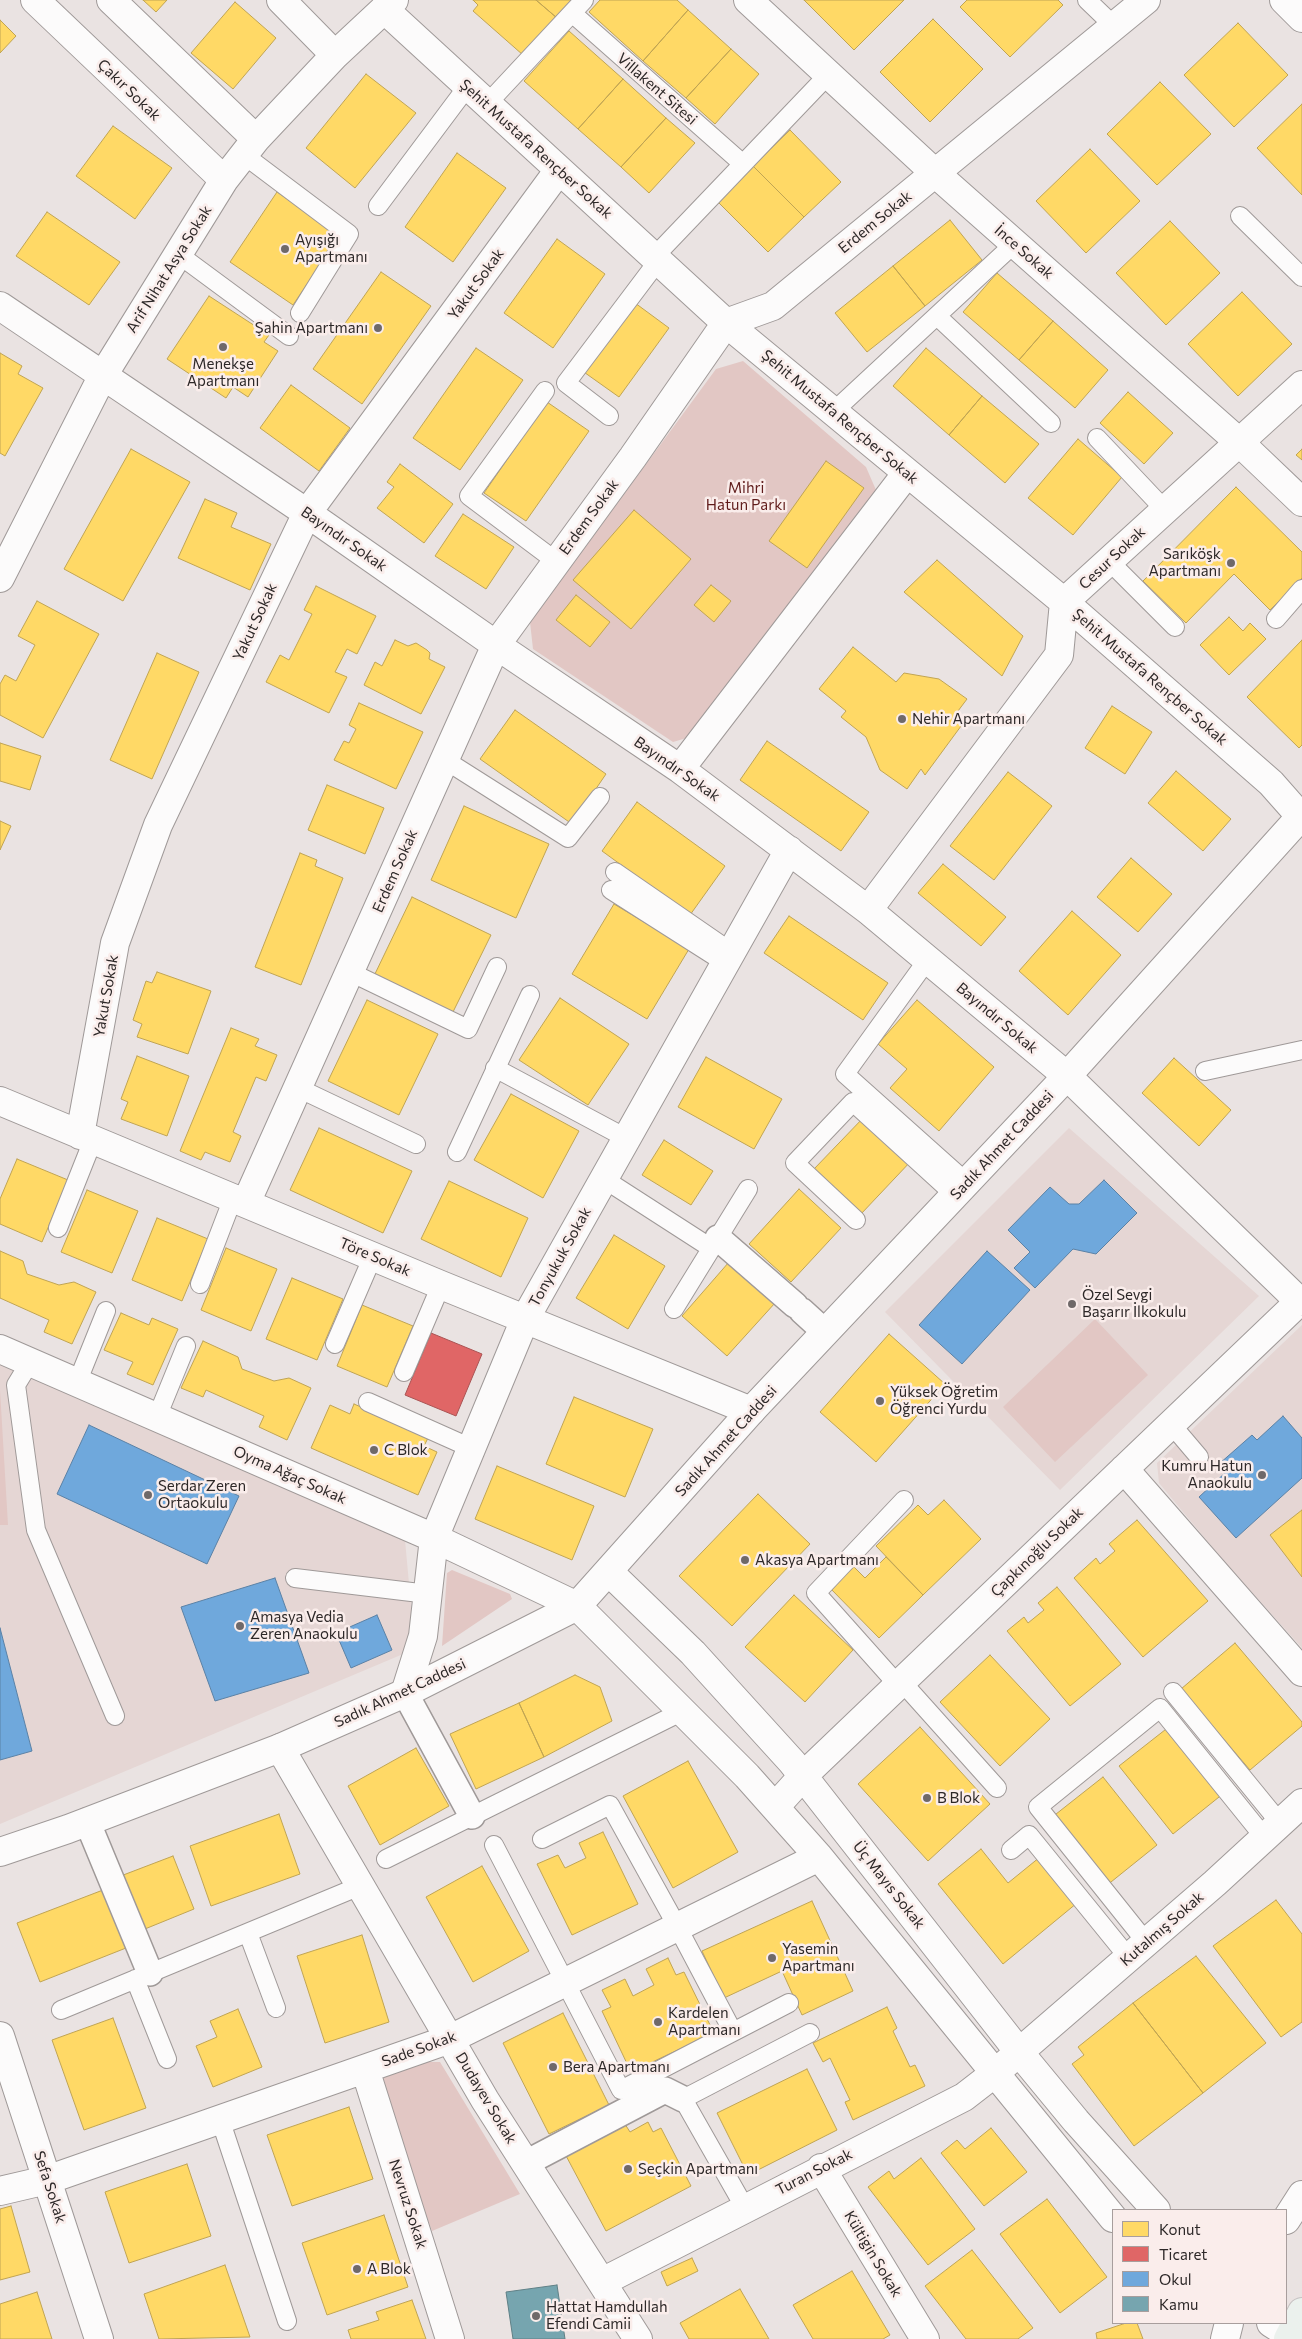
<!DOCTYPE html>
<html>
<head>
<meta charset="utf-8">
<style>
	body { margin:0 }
	#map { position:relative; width:1302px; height:2339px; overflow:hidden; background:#eae3e2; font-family:Commissioner,sans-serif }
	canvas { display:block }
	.legend { position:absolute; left:1112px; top:2209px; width:175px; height:115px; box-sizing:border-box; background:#faedeb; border:1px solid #a89e9d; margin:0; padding:6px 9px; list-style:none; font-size:15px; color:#2d2828 }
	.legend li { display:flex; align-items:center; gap:10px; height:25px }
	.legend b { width:25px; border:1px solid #a89e9d }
</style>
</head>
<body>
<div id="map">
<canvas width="1302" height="2339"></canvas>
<ul class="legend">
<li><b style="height:14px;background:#ffd966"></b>Konut</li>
<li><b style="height:14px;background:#e06666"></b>Ticaret</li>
<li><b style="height:14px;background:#6fa8dc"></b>Okul</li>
<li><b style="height:14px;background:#76a5af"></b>Kamu</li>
</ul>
</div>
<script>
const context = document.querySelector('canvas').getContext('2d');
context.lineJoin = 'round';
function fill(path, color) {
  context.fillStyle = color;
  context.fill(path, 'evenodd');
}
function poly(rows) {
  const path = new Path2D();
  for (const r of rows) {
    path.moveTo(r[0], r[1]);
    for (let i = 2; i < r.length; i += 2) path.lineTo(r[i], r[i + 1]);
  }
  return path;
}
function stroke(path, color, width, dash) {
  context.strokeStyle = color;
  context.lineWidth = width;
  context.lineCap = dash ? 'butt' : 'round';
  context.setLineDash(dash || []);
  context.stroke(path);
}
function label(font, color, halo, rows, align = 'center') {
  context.font = font + ' Commissioner,sans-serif';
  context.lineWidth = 5;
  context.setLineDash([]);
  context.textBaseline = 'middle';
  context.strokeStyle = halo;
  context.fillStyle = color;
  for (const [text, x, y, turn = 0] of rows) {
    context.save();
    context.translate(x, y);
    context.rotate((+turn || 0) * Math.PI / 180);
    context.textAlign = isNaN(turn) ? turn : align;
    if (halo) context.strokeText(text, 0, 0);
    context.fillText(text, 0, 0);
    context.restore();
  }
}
const built = poly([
	[1069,1128,1259,1296,1060,1490,885,1312],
	[1302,1325,1302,1648,1223,1560,1159,1483,1157,1463],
	[0,1357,405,1540,415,1649,0,1824]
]);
const green = poly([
	[743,361,866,467,876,490,690,737,673,742,533,649,530,622,716,369],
	[1095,1319,1148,1375,1055,1462,1003,1407],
	[0,1390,8,1525,0,1525],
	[452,1570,510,1594,512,1599,442,1646,447,1573],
	[423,2062,440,2062,520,2194,432,2231,375,2078]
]);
const homes = poly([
	[143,0,167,0,156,12,143,0],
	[473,0,536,0,557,18,523,55,473,11,478,5,473,0],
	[536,0,573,0,557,18,536,0],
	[600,0,677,0,688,10,643,61,589,12,600,0],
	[804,0,904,0,854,50,804,0],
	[967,0,1058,0,1063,5,1010,57,960,7,967,0],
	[235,2,276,38,233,89,191,53,235,2],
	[688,10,731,49,686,98,643,61,688,10],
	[933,19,983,69,930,122,880,72,933,19],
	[0,20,16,36,0,53,0,20],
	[1238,23,1288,75,1234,127,1184,75,1238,23],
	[569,31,623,79,578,129,524,81,569,31],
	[731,49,759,74,715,124,686,98,731,49],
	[366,74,416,113,355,188,306,148,366,74],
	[623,79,666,118,621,167,578,129,623,79],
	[1160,82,1211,134,1157,185,1107,134,1160,82],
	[1302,104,1302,195,1257,148,1302,104],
	[666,118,695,143,649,193,621,167,666,118],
	[113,126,172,168,135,219,76,176,113,126],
	[790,130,841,182,804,217,753,166,790,130],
	[1090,149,1140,201,1086,253,1036,201,1090,149],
	[457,153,506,188,453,262,405,227,457,153],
	[753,166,804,217,768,252,717,201,753,166],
	[277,192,340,235,293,305,230,262,277,192],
	[47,212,120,262,89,305,16,256,47,212],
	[950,220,982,260,925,306,893,266,950,220],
	[1170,221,1220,273,1166,325,1116,273,1170,221],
	[557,239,605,274,553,348,504,313,557,239],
	[893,266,925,306,867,352,835,313,893,266],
	[381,272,431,306,362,404,313,369,381,272],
	[997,273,1053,321,1019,360,963,312,997,273],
	[1242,292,1292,344,1238,396,1188,344,1242,292],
	[209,296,269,335,264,342,278,351,248,397,233,387,226,398,167,359,209,296],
	[631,300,669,328,619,397,581,370,631,300],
	[1053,321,1108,370,1075,408,1019,360,1053,321],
	[476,348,523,380,460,470,413,438,476,348],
	[926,348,982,396,949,435,893,386,926,348],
	[0,353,22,366,18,374,43,388,5,456,0,453,0,353],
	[291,385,350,428,319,471,260,428,291,385],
	[1128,392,1173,433,1144,464,1100,423,1128,392],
	[982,396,1039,444,1005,483,949,435,982,396],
	[547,402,589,431,526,521,484,493,547,402],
	[1078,439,1122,477,1073,535,1028,498,1078,439],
	[131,449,190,482,123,601,64,569,131,449],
	[1302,449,1302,460,1296,455,1302,449],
	[826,461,864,488,807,568,769,541,826,461],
	[400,464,453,504,424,543,377,508,394,487,387,482,400,464],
	[1236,487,1302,552,1302,578,1270,610,1234,574,1186,623,1143,581,1236,487],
	[205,499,237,513,231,527,271,544,250,590,178,558,205,499],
	[634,510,691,559,631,629,573,580,634,510],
	[463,514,514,547,486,589,435,556,463,514],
	[937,560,1023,636,1002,676,904,592,937,560],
	[711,585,731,601,714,622,694,605,711,585],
	[316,586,376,616,357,654,347,649,335,672,347,677,329,713,266,682,280,655,289,660,312,614,304,610,316,586],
	[576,595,610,622,590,647,556,620,576,595],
	[37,601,99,634,43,738,0,715,0,684,5,675,16,681,35,645,18,636,37,601],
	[1229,617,1243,631,1250,623,1266,639,1229,675,1200,645,1229,617],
	[395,640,408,646,416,643,427,650,430,653,429,659,445,667,421,714,364,685,375,662,382,666,395,640],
	[1302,640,1302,745,1299,748,1247,697,1302,640],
	[853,647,896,682,904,673,939,679,967,699,955,715,964,722,925,775,921,769,907,789,880,770,866,737,841,717,846,711,819,689,853,647],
	[157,653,199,672,152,779,110,760,157,653],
	[359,703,423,732,396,789,334,760,344,741,349,743,356,729,349,725,359,703],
	[1112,706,1152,732,1125,774,1085,748,1112,706],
	[515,710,606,774,572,824,480,759,515,710],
	[767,741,869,812,841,851,740,780,767,741],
	[0,743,41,756,30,790,0,781,0,743],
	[1176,771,1231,819,1203,851,1148,803,1176,771],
	[1008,772,1052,806,994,880,950,846,1008,772],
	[327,785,384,808,365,854,308,830,327,785],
	[637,802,725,866,690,915,602,851,637,802],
	[464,806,549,844,516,918,431,880,464,806],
	[0,821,11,826,0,850,0,821],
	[300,853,317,860,315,866,343,878,301,985,255,967,300,853],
	[1131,858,1172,894,1138,932,1097,897,1131,858],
	[943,864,1006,917,981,946,918,893,943,864],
	[412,897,491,935,451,1016,373,978,412,897],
	[614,904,689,949,647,1019,572,974,614,904],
	[1072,911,1121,955,1068,1015,1019,971,1072,911],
	[789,916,888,983,863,1020,764,953,789,916],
	[157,972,211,991,188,1054,137,1037,142,1024,133,1020,146,981,152,983,157,972],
	[560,998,629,1044,588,1105,519,1060,560,998],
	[367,1000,438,1034,399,1115,328,1081,367,1000],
	[917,1000,994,1067,939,1131,890,1088,907,1069,878,1044,917,1000],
	[231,1028,259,1039,255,1046,277,1055,266,1081,256,1077,233,1132,241,1136,230,1162,205,1152,201,1160,180,1151,231,1028],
	[137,1056,189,1076,167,1136,121,1119,128,1102,121,1099,137,1056],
	[706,1057,782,1099,754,1149,678,1107,706,1057],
	[1174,1058,1231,1110,1199,1146,1142,1093,1174,1058],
	[511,1094,579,1131,543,1198,474,1160,511,1094],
	[865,1116,912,1160,861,1214,814,1169,865,1116],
	[319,1128,412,1171,383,1233,290,1190,319,1128],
	[664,1140,713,1171,691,1205,642,1175,664,1140],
	[17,1159,68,1180,42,1242,0,1224,0,1199,17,1159],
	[449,1181,528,1218,501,1277,421,1239,449,1181],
	[799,1189,841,1228,791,1282,749,1244,799,1189],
	[87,1190,138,1211,112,1273,61,1252,87,1190],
	[157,1218,208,1239,182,1301,132,1280,157,1218],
	[614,1235,665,1266,628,1329,576,1298,614,1235],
	[226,1248,277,1269,251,1331,201,1310,226,1248],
	[0,1251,23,1261,27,1274,59,1285,74,1282,96,1292,72,1344,44,1332,49,1320,0,1298,0,1251],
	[729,1262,775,1303,727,1356,682,1316,729,1262],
	[292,1278,343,1299,317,1360,266,1339,292,1278],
	[362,1305,413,1326,387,1387,337,1366,362,1305],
	[121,1313,149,1325,152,1318,178,1329,153,1385,127,1374,133,1362,104,1350,121,1313],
	[889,1334,945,1384,876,1462,820,1412,889,1334],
	[203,1341,238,1357,242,1369,274,1381,289,1378,311,1388,287,1440,259,1427,264,1416,206,1390,203,1397,181,1388,203,1341],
	[574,1397,653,1429,625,1497,546,1464,574,1397],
	[354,1404,429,1436,424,1446,437,1452,418,1495,311,1448,330,1405,350,1414,354,1404],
	[497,1466,594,1506,572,1560,475,1519,497,1466],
	[758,1494,810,1544,732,1626,679,1576,758,1494],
	[944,1500,981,1539,923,1595,876,1546,918,1505,928,1515,944,1500],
	[1302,1510,1302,1577,1270,1535,1302,1510],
	[1137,1520,1208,1601,1143,1657,1074,1578,1096,1558,1100,1564,1115,1551,1109,1544,1137,1520],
	[886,1557,923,1595,879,1638,829,1587,851,1564,865,1578,886,1557],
	[1057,1587,1121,1664,1070,1706,1007,1631,1024,1617,1028,1623,1044,1610,1038,1603,1057,1587],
	[794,1595,853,1650,805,1702,745,1647,794,1595],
	[1235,1643,1302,1722,1302,1726,1250,1770,1181,1689,1235,1643],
	[990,1655,1050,1719,1000,1766,940,1702,990,1655],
	[575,1675,600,1687,612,1721,544,1757,519,1703,575,1675],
	[519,1703,544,1757,476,1789,450,1734,519,1703],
	[1170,1726,1224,1793,1173,1834,1119,1766,1170,1726],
	[920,1727,990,1804,928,1861,858,1784,920,1727],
	[416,1748,449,1806,380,1845,348,1786,416,1748],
	[688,1761,738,1852,673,1888,623,1796,688,1761],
	[1103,1777,1157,1845,1106,1886,1051,1818,1103,1777],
	[279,1814,300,1874,211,1906,190,1846,279,1814],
	[603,1832,638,1904,572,1935,537,1864,558,1855,565,1868,586,1858,579,1843,603,1832],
	[981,1849,1008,1883,1040,1857,1077,1903,1003,1964,938,1884,981,1849],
	[173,1856,194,1909,140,1931,118,1877,173,1856],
	[482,1866,529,1951,473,1982,426,1897,482,1866],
	[103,1890,126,1948,40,1982,17,1923,103,1890],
	[1276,1900,1302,1934,1302,2022,1281,2037,1213,1946,1276,1900],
	[812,1901,853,1991,802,2015,782,1971,724,1998,702,1951,812,1901],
	[362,1935,389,2022,325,2043,297,1956,362,1935],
	[1196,1956,1266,2043,1203,2093,1133,2003,1196,1956],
	[668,1958,676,1975,684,1972,714,2033,631,2072,602,2011,611,2007,602,1990,625,1979,633,1996,654,1985,646,1969,668,1958],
	[1133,2003,1203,2093,1134,2146,1072,2064,1084,2055,1078,2047,1133,2003],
	[887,2007,897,2028,893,2031,910,2067,915,2065,925,2086,853,2120,845,2102,850,2100,830,2058,823,2062,813,2043,887,2007],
	[238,2009,262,2067,213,2087,196,2046,217,2037,210,2021,238,2009],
	[563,2013,609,2105,549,2134,503,2043,563,2013],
	[113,2018,146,2108,84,2130,52,2040,113,2018],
	[807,2069,837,2130,748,2175,717,2113,807,2069],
	[349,2107,373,2179,292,2206,267,2135,349,2107],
	[623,2121,630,2132,648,2122,653,2132,661,2128,691,2186,606,2231,564,2152,623,2121],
	[991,2128,1027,2172,984,2206,941,2153,957,2140,965,2149,991,2128],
	[921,2158,975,2229,928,2265,868,2187,889,2171,894,2179,921,2158],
	[187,2164,211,2236,129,2263,105,2192,187,2164],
	[1047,2199,1107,2277,1060,2313,1000,2234,1047,2199],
	[11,2206,30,2272,0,2280,0,2209,11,2206],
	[384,2215,408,2287,327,2315,302,2243,384,2215],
	[972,2250,1033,2328,1018,2339,966,2339,925,2286,972,2250],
	[692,2258,698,2271,667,2286,661,2272,692,2258],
	[225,2265,250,2337,159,2339,144,2294,225,2265],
	[852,2271,890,2335,883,2339,813,2339,793,2305,852,2271],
	[740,2289,769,2339,689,2339,680,2323,740,2289],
	[37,2292,52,2339,0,2339,0,2304,37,2292],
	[412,2300,426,2339,351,2339,348,2330,379,2320,376,2312,412,2300],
	[1126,2323,1137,2323,1143,2339,1097,2339,1096,2333,1126,2323]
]);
const shops = poly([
	[431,1333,482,1354,456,1416,405,1395,431,1333]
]);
const schools = poly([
	[1104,1180,1137,1213,1096,1254,1073,1249,1035,1288,1014,1268,1030,1252,1008,1230,1050,1187,1069,1204,1079,1204,1104,1180],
	[987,1251,1030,1290,962,1364,919,1325,987,1251],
	[1283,1416,1302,1438,1302,1478,1236,1538,1199,1497,1226,1472,1219,1464,1252,1435,1257,1440,1283,1416],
	[89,1425,239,1496,207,1564,57,1494,89,1425],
	[275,1578,309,1673,215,1701,181,1607,275,1578],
	[377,1615,392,1650,351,1668,336,1633,377,1615],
	[0,1628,32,1751,0,1760,0,1628]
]);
const public = poly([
	[557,2285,565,2339,513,2339,506,2292,557,2285]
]);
const service = poly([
	[1087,0,1114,26],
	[572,13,743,164],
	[487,104,584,0],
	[244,155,349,234,300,313],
	[378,206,467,87],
	[1240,216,1302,277],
	[178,254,289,336],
	[654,257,828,75],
	[937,316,1051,423],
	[545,391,469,496,557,562],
	[833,412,1014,244],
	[609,416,566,383,658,261],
	[1097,438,1165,510],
	[1108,560,1175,627],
	[1276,619,1302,589],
	[445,760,568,838,600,797],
	[615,872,731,952],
	[611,890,724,962],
	[928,959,845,1074,967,1183],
	[350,972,468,1029,497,967],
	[495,1068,626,1138],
	[1205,1071,1302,1050],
	[298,1088,416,1144],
	[457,1152,530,995],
	[604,1179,711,1248],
	[856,1220,795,1163,853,1102,955,1195],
	[58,1228,93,1140],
	[200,1284,233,1198],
	[674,1309,748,1189],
	[335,1344,373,1256],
	[30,1362,16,1385,36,1530,115,1716],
	[404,1372,441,1285],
	[77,1383,106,1311],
	[368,1402,471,1448],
	[157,1417,186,1346],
	[1171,1424,1199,1457],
	[295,1578,428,1594],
	[902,1682,997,1788],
	[898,1685,816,1593,904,1500],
	[1173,1692,1280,1823],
	[542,1839,610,1805,678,1928,733,2032],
	[494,1845,621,2090,789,2003],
	[1011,1850,1029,1835,1128,1957],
	[386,1859,683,1711],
	[248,1933,276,2008],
	[1146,1942,1038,1807,1160,1708,1264,1837],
	[135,1979,167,2059],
	[61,2010,360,1886],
	[220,2119,287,2321],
	[745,2208,683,2099,810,2033]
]);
const pedestrian = poly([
	[718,1238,795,1305],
	[802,1311,825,1332],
	[405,1693,472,1816],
	[87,1821,150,1973],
	[526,2163,665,2090,683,2099]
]);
const minor = poly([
	[35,0,224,180],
	[111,0,256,139],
	[281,0,335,55],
	[748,0,935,173,1239,442,1302,502],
	[1284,0,1302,18],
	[384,9,726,323,1064,602,1271,783,1302,818],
	[0,306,307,513,496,645,680,769,868,910,1067,1076,1300,1302],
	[0,578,102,377,224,180,256,139,335,55,394,0],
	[680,769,907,473],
	[868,910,1059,655,1064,602,1302,385],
	[0,1101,441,1285,751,1411],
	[80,1135,115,943,158,825,307,513,559,170],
	[246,1203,496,645,633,457,726,323,773,306,1146,0],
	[0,1349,434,1538,577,1606,747,1776,819,1857,1113,2218],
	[1124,1469,1302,1672],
	[609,1572,693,1653,792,1762,1019,2052,1076,2121,1156,2210],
	[405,1693,423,1636,434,1538,525,1319,789,850],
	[280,1748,485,2100,638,2339],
	[775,1807,803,1776,1302,1299],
	[0,2036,99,2339],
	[365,2069,450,2339],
	[821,2168,925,2339],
	[0,2191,47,2180,450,2039,819,1857],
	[1286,2220,1302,2195],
	[602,2282,964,2097,995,2073,1215,1883,1302,1803],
	[1271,2323,1290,2335],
	[1225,2339,1229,2323]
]);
const secondary = poly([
	[0,1852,68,1829,280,1748,405,1693,577,1606,751,1411,1067,1076,1302,815]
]);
const primary = poly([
	[1288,2339,1302,2312]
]);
const markers = [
	[285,249,5,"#6f6969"],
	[378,328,5,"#6f6969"],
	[223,347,5,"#6f6969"],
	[1231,563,5,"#6f6969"],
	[902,719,5,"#6f6969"],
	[1072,1304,5,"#6f6969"],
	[880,1401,5,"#6f6969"],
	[374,1450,5,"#6f6969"],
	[1262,1475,5,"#6f6969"],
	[148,1495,5,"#6f6969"],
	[745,1560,5,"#6f6969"],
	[240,1626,5,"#6f6969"],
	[927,1798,5,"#6f6969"],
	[772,1958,5,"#6f6969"],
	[658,2022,5,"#6f6969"],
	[553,2067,5,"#6f6969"],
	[628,2169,5,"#6f6969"],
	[357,2269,5,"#6f6969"],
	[536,2316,5,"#6f6969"]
];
const streetNames = [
	["Villakent Sitesi",657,89,41],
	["Çakır Sokak",129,90,44],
	["Şehit Mustafa Rençber Sokak",536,149,42],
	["Erdem Sokak",875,222,-39],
	["İnce Sokak",1024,252,41],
	["Arif Nihat Asya Sokak",169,269,-58],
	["Yakut Sokak",476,284,-54],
	["Şehit Mustafa Rençber Sokak",840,417,40],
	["Erdem Sokak",589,517,-54],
	["Bayındır Sokak",344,539,35],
	["Cesur Sokak",1112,558,-43],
	["Yakut Sokak",255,622,-65],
	["Şehit Mustafa Rençber Sokak",1150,677,41],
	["Bayındır Sokak",677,769,35],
	["Erdem Sokak",395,871,-66],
	["Yakut Sokak",106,996,-80],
	["Bayındır Sokak",997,1018,40],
	["Sadık Ahmet Caddesi",1002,1145,-47],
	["Töre Sokak",375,1257,23],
	["Tonyukuk Sokak",560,1257,-61],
	["Sadık Ahmet Caddesi",726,1441,-48],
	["Oyma Ağaç Sokak",290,1475,24],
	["Çapkınoğlu Sokak",1037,1552,-44],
	["Sadık Ahmet Caddesi",400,1693,-25],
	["Üç Mayıs Sokak",889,1885,52],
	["Kutalmış Sokak",1162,1929,-41],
	["Sade Sokak",419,2049,-20],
	["Dudayev Sokak",486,2098,59],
	["Turan Sokak",814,2172,-27],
	["Sefa Sokak",50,2187,72],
	["Nevruz Sokak",408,2204,72],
	["Kültigin Sokak",873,2254,59]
];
const poiNames = [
	["Ayışığı",295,240],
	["Apartmanı",295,257],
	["Şahin Apartmanı",368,328,"right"],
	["Menekşe",223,364,"center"],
	["Apartmanı",223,381,"center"],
	["Sarıköşk",1221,554,"right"],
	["Apartmanı",1221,571,"right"],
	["Nehir Apartmanı",912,719],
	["Özel Sevgi",1082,1295],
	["Başarır İlkokulu",1082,1312],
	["Yüksek Öğretim",890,1392],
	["Öğrenci Yurdu",890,1409],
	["C Blok",384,1450],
	["Kumru Hatun",1252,1466,"right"],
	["Anaokulu",1252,1483,"right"],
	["Serdar Zeren",158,1486],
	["Ortaokulu",158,1503],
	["Akasya Apartmanı",755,1560],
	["Amasya Vedia",250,1617],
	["Zeren Anaokulu",250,1634],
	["B Blok",937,1798],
	["Yasemin",782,1949],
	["Apartmanı",782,1966],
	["Kardelen",668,2013],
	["Apartmanı",668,2030],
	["Bera Apartmanı",563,2067],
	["Seçkin Apartmanı",638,2169],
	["A Blok",367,2269],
	["Hattat Hamdullah",546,2307],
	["Efendi Camii",546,2324]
];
const parkNames = [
	["Mihri",746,488],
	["Hatun Parkı",746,505]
];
fill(built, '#e5d6d4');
fill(green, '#e2c7c4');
fill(homes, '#ffd966');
stroke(homes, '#c0a453', 1);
fill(shops, '#e06666');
stroke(shops, '#aa5353', 1);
fill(schools, '#6fa8dc');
stroke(schools, '#5b82a6', 1);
fill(public, '#76a5af');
stroke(public, '#608086', 1);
stroke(service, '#9f9998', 20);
stroke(pedestrian, '#9f9998', 28);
stroke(minor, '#9f9998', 30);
stroke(secondary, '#9f9998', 30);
stroke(primary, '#c6c2c2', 30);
stroke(service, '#fcfbfb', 18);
stroke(pedestrian, '#fcfbfb', 25);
stroke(minor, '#fcfbfb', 28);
stroke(secondary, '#fcfbfb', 28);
stroke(primary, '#ebf1ed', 28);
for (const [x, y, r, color] of markers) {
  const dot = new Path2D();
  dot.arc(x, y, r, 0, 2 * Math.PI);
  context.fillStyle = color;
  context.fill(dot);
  stroke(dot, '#faedeb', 2);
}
label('15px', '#2d2828', '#faedeb', streetNames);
label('15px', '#2d2828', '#faedeb', poiNames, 'left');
label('15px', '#601c1b', '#faedeb', parkNames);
</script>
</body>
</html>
